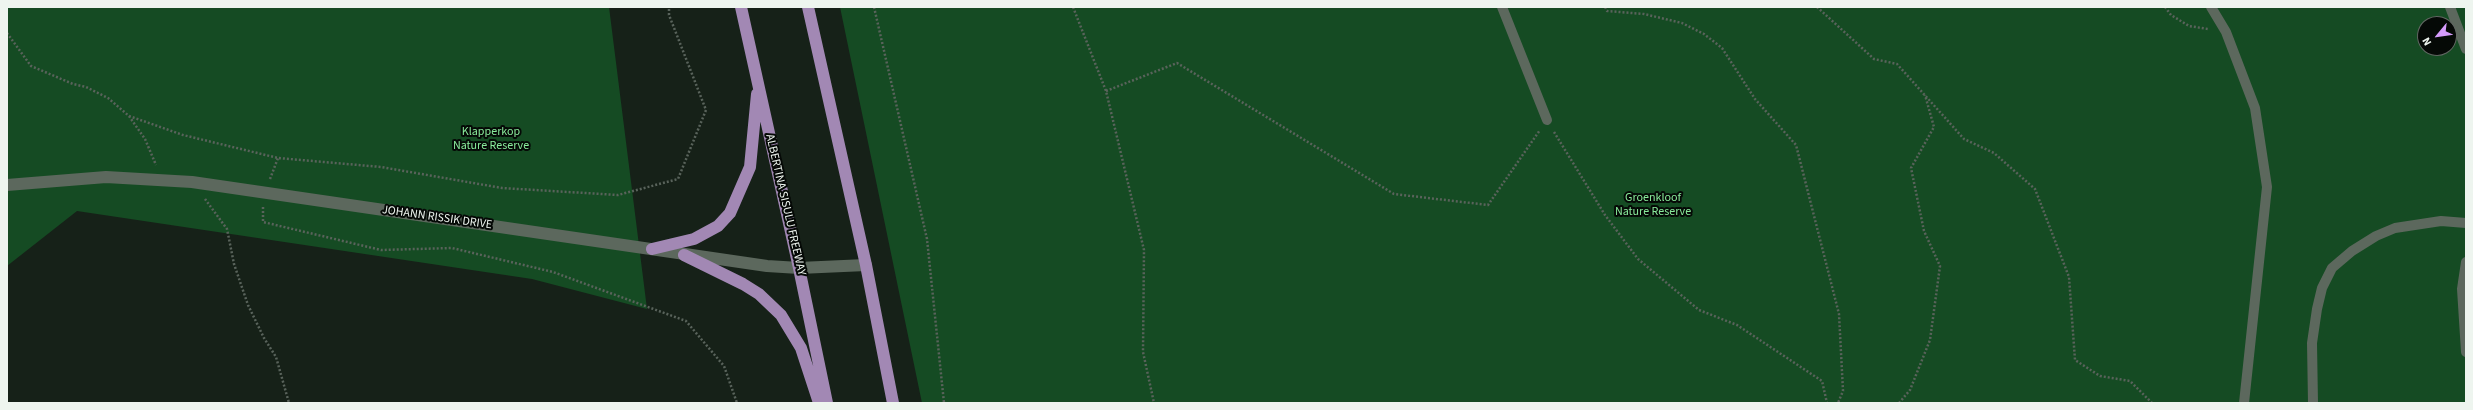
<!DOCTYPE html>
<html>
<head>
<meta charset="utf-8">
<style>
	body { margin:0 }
	#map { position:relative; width:2473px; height:410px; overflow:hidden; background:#162118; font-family:"Source Sans 3",sans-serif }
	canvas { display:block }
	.frame { position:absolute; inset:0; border:8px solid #eef5ef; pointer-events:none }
	.north { position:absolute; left:2417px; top:16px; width:40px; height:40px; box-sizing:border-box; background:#050906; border:1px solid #626763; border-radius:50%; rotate:241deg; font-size:11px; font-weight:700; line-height:16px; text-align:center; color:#eef5ef }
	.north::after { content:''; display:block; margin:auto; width:14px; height:18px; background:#d59bfb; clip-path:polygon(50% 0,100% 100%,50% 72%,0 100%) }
</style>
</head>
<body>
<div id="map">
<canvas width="2473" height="410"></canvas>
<div class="frame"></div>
<div class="north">N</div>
</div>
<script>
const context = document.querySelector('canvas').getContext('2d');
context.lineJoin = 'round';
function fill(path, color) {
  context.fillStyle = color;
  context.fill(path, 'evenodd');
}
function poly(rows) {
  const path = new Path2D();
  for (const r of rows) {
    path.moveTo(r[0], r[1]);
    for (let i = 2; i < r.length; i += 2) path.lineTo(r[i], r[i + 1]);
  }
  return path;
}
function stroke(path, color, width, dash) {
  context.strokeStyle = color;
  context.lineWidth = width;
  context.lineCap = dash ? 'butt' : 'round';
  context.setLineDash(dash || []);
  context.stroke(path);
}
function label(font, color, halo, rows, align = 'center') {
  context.font = font + ' "Source Sans 3",sans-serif';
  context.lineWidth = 4;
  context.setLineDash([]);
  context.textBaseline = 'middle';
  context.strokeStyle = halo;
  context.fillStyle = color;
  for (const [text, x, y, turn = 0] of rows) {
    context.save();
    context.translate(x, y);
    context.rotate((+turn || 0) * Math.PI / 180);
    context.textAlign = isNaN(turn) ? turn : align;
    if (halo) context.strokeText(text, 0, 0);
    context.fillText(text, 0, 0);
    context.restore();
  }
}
const green = poly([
	[7,7,609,7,647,309,532,279,77,211,7,266],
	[840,7,2466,7,2466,403,922,403],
	[2425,24,2449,24,2449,48,2425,48]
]);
const path = poly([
	[874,7,927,239,944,403],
	[1073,7,1106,91,1144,250,1143,352,1154,403],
	[1605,7,1607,11,1644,14,1682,23,1704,34,1722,48,1755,99,1796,145,1839,314,1843,391,1838,403],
	[1817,7,1874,59,1897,64,1964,139,1994,153,2035,189,2069,277,2075,360,2100,376,2130,381,2152,403],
	[2165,7,2171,15,2189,26,2208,29],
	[7,33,31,66,73,84,86,87,108,98,129,116,183,135,278,158,381,167,502,188,618,195,678,179,706,110,669,15,669,7],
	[1106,91,1177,63,1394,194,1488,205,1540,130],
	[129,116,145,139,156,165],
	[1554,132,1605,215,1638,259,1699,310,1737,325,1822,381,1827,403],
	[270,179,278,158],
	[205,199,227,229,234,264,248,305,264,338,276,357,289,403],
	[263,207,263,222,381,250,452,248,553,272,686,321,724,366,737,403],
	[1899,403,1910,390,1930,340,1940,266,1924,231,1911,168,1934,127,1925,95]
]);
const service = poly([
	[1502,7,1547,120],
	[2211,7,2226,32,2255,108,2267,187,2244,403],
	[2450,7,2466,49],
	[2466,262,2462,289,2466,352],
	[2313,403,2312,343,2317,309,2322,288,2332,268,2352,251,2376,236,2395,228,2441,221,2466,223]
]);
const minor = poly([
	[7,185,106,177,192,182,767,266,799,268,866,265]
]);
const trunk = poly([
	[741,7,799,268,827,403],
	[808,7,866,265,893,403],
	[652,249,694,239,718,226,730,213,750,167,757,94],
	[684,255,743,284,759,294,781,315,801,348,819,403]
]);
const parkNames = [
	["Klapperkop",491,132],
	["Nature Reserve",491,146],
	["Groenkloof",1653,198],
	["Nature Reserve",1653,212]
];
const streetNames = [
	["ALBERTINA SISULU FREEWAY",785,205,77],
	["JOHANN RISSIK DRIVE",437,218,8]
];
fill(green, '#154b23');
stroke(path, '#59635b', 2.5, [2, 2]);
stroke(service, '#5c685d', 10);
stroke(minor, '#5c685d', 12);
stroke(trunk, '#a288b4', 12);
label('12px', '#89eb9b', '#050906', parkNames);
label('12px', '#eef5ef', '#050906', streetNames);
</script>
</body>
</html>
